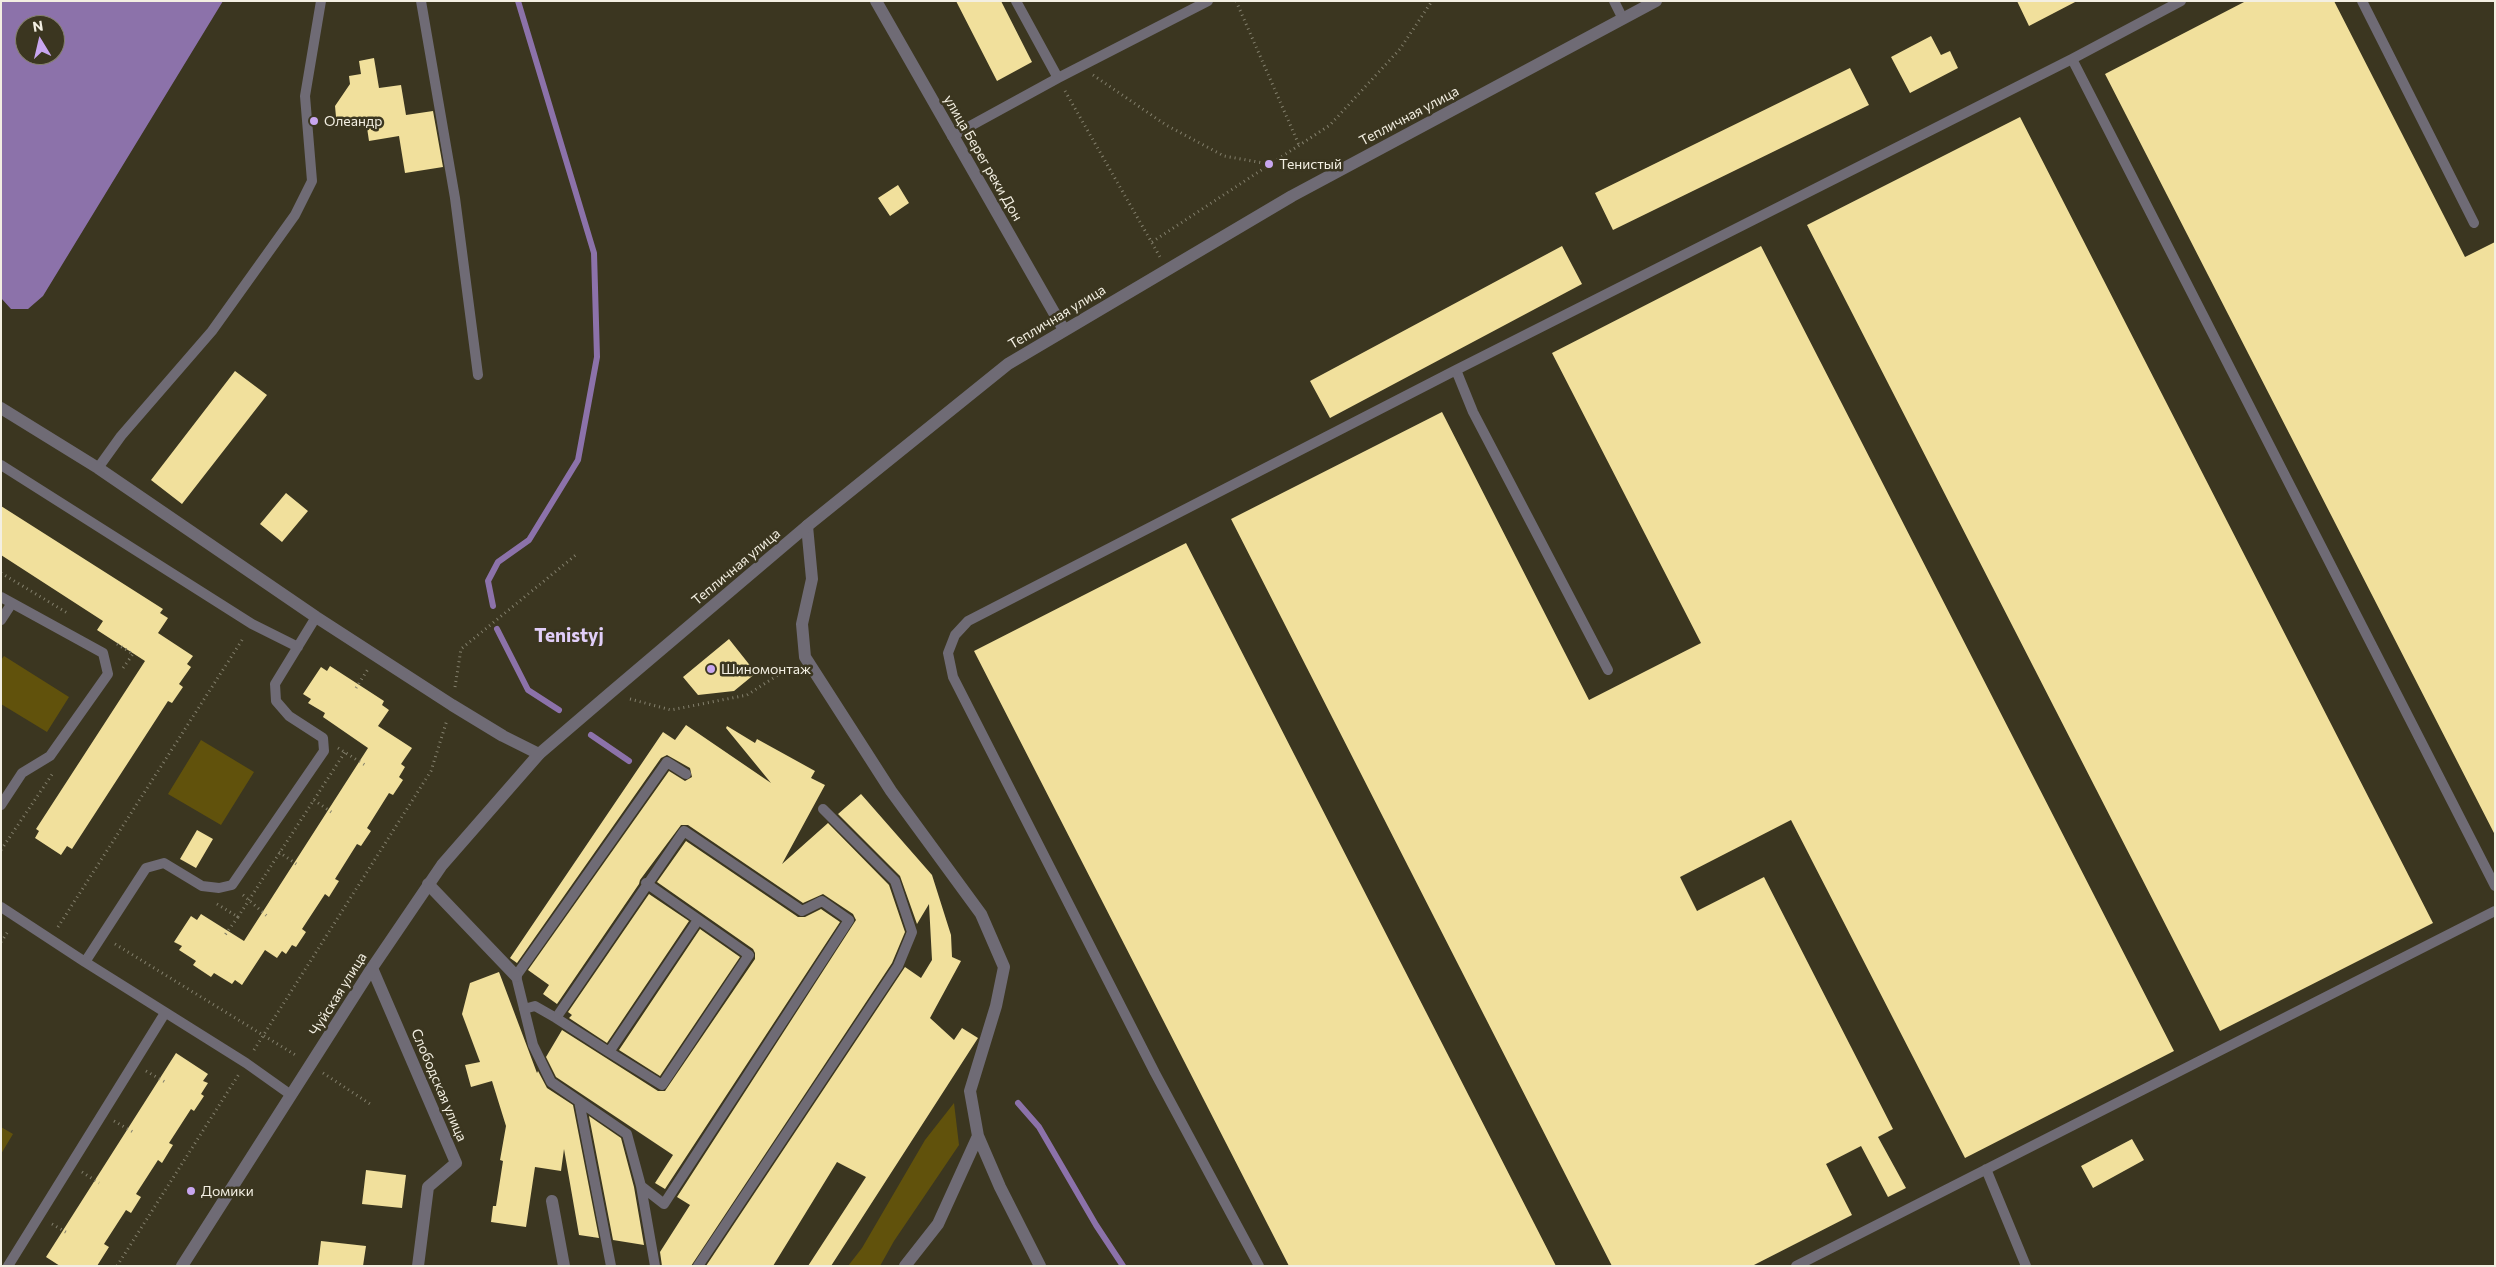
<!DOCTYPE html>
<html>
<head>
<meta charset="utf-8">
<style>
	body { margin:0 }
	#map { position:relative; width:2496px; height:1267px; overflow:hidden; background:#3b3620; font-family:Commissioner,sans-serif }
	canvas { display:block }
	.frame { position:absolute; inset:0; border:2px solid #f3efe2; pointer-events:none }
	.north { position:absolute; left:15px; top:15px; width:50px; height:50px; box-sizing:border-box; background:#3b3620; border:1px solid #85806e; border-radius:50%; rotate:351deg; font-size:14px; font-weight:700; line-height:20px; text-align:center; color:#f3efe2 }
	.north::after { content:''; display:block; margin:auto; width:18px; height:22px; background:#c8a6ef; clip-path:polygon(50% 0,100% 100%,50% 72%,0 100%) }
</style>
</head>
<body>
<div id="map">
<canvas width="2496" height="1267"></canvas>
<div class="frame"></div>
<div class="north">N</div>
</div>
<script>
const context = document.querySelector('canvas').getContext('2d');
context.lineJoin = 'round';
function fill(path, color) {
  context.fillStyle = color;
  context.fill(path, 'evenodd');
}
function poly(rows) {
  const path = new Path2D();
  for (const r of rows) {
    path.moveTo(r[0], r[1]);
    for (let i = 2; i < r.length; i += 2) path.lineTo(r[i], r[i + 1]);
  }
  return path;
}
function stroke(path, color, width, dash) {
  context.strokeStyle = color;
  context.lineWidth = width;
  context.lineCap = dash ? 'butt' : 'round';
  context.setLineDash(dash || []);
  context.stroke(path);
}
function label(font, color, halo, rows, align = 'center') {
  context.font = font + ' Commissioner,sans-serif';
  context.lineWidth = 5;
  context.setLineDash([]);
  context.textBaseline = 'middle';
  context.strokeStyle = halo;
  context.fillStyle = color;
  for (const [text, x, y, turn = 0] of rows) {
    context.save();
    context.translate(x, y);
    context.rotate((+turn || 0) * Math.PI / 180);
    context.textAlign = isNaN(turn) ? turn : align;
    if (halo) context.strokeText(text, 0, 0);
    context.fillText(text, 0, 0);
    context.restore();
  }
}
const green = poly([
	[4,656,69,697,47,732,1,704,1,660],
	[201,740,254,772,221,825,168,794],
	[954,1103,959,1145,894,1241,880,1266,848,1266,862,1248,925,1140],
	[1,1127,13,1134,1,1154]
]);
const water = poly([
	[1,1,223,1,43,296,28,309,11,309,1,298],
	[25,25,55,25,55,55,25,55]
]);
const stream = poly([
	[493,606,488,581,498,562,529,540,578,460,597,357,594,253,518,1],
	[497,629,528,690,559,710],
	[591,735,629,761],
	[1018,1103,1039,1127,1096,1225,1123,1266]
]);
const building = poly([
	[956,1,1001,1,1032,62,997,81],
	[2017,1,2077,1,2029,26],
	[2246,1,2334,1,2465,257,2495,242,2495,835,2105,74],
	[1931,36,1941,55,1950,51,1958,68,1910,93,1891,57],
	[374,58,379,88,401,85,406,115,433,111,443,167,405,173,399,136,369,141,366,121,351,123,336,117,335,106,350,84,349,76,361,74,359,61],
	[1850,68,1869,105,1613,230,1595,193],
	[2020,117,2433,923,2220,1031,1807,225],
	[898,185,909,203,890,216,878,198],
	[1562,246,1582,284,1330,418,1310,381],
	[1761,246,2174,1051,1965,1158,1791,820,1680,877,1697,911,1764,877,1893,1129,1878,1137,1906,1188,1888,1197,1861,1146,1826,1164,1852,1215,1752,1266,1612,1266,1231,519,1442,412,1589,700,1701,643,1552,353],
	[235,371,267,395,182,504,151,480],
	[286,493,308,511,282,542,260,524],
	[1,506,163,609,160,613,168,618,158,633,193,656,187,664,191,667,179,684,183,687,172,703,168,701,157,718,72,849,67,846,61,855,35,838,39,831,36,829,145,661,97,630,103,621,1,555],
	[1186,543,1556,1266,1289,1266,974,651],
	[729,639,756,673,734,691,698,695,683,677],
	[330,666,384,701,382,705,389,710,378,726,412,748,401,764,405,767,399,777,403,780,393,795,389,793,367,828,371,831,361,846,357,844,335,879,339,881,329,897,325,894,302,929,306,932,296,947,292,945,286,954,282,951,277,958,265,950,242,985,235,980,232,984,214,973,211,977,193,965,196,961,179,950,182,946,174,942,191,916,197,920,201,914,244,941,368,748,323,717,325,713,308,703,311,699,303,694,321,667,327,671],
	[686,725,771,783,726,728,727,726,755,743,757,739,815,771,811,778,825,785,782,864,828,823,889,885,905,932,892,963,691,1266,662,1266,660,1252,690,1205,677,1197,856,920,853,914,823,894,803,903,688,825,681,825,640,880,639,884,557,1004,543,994,549,985,528,970,669,771,685,781,692,777,690,768,667,755,661,758,517,963,510,958,663,732,675,740],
	[861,794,932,875,951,935,952,957,961,961,930,1018,954,1040,962,1028,978,1038,831,1266,808,1266,866,1177,837,1162,773,1266,706,1266,905,967,921,978,932,960,929,904,917,924,900,876,838,814],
	[197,830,213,839,196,868,180,859],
	[686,841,798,917,805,917,821,909,840,922,665,1189,655,1183,673,1155,556,1077,546,1057,562,1030,658,1091,665,1091,755,959,755,953,753,949,657,882],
	[649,894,689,921,607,1043,569,1018,572,1015,568,1012],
	[700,929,740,957,660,1076,619,1050],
	[499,972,537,1073,538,1071,547,1088,573,1105,599,1238,579,1235,564,1149,561,1171,535,1167,526,1227,491,1222,493,1206,496,1206,503,1161,500,1160,506,1126,492,1081,471,1087,465,1065,480,1062,462,1014,470,983],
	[176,1053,208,1074,203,1081,208,1083,201,1094,204,1096,194,1111,191,1109,169,1143,173,1145,162,1163,158,1160,136,1194,141,1197,131,1213,126,1210,104,1244,109,1247,97,1266,60,1266,46,1257],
	[589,1116,621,1138,634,1187,644,1245,613,1240],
	[2132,1139,2144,1160,2093,1188,2081,1166],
	[366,1170,406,1175,402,1208,362,1204],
	[321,1241,366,1246,363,1266,318,1266]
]);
const path = poly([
	[1236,1,1299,145],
	[1093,75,1166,125,1224,156,1269,164],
	[1065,91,1160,257],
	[1152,242,1330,125,1400,49,1432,1],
	[1,573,69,614],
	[117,644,133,654,123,668],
	[455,687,461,649,577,554],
	[356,688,368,669],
	[630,699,671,710,747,695,792,666],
	[338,748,365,765],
	[314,800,334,814],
	[1,850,53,773],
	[279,852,299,866],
	[243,895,267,916],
	[217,904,238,917,225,935],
	[238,917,345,752],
	[58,927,244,637],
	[1,942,9,930],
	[115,944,297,1056],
	[254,1050,431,771,447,720],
	[146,1071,165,1082],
	[323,1073,370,1104],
	[114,1121,133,1132],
	[82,1172,99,1183],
	[52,1224,69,1234],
	[117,1266,239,1074]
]);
const service = poly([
	[421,1,455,198,478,375],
	[1016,1,1058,78],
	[1614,1,1623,19],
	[2362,1,2474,223],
	[2072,59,2495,886],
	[952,136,1058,78,1208,1],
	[1456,370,1473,412,1608,670],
	[1,465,252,624,298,647],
	[98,468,121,436,212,331,295,215,312,181,305,96,321,1],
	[1,597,103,653,108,674,50,756,22,773,1,805],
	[1,620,12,603],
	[646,883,749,955,662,1085,609,1052,698,920],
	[1,907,85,962],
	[524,1009,535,1006,556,1018,684,831,802,911,822,901,849,920,664,1204,641,1186],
	[556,1018,609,1052],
	[291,1095,246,1063,85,962,146,868,164,863,202,886,219,888,232,885,324,751,323,738,289,716,276,701,275,684,316,617],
	[579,1101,611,1266],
	[1986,1169,2026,1266],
	[8,1266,165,1013],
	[655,1266,641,1186,627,1134,551,1082,533,1045,516,976,667,762,686,774],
	[698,1266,898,966,912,932,895,881,823,809],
	[1259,1266,1155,1073,953,677,948,653,955,635,968,621,1456,370,2072,59,2181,1],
	[1796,1266,2495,911]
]);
const minor = poly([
	[876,1,1064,330],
	[1,408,98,468,316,617,452,705,503,736,539,754],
	[807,526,812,579,802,624,805,657,891,791,981,914,1004,967,996,1006,970,1091,978,1136,1000,1187,1040,1266],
	[428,884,516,976],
	[372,968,456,1163,428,1187,418,1266],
	[552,1201,564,1266],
	[905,1266,938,1224,978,1136]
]);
const tertiary = poly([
	[182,1266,372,968,442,865,539,754,609,694,807,526,1008,364,1292,196,1656,1]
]);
const markers = [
	[314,121,5,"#c8a6ef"],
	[1269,164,5,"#c8a6ef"],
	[711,669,5,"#c8a6ef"],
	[191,1191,5,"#c8a6ef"]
];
const streetNames = [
	["Тепличная улица",1409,116,-28],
	["улица Берег реки Дон",983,158,60],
	["Тепличная улица",1057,317,-31],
	["Тепличная улица",736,567,-40],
	["Чуйская улица",338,994,-58],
	["Слободская улица",439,1085,67]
];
const poiNames = [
	["Олеандр",324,121],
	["Тенистый",1279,164],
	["Шиномонтаж",721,669],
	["Домики",201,1191]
];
const districtNames = [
	["Tenistyj",569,636]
];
fill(green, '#61520c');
fill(water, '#8c72aa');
stroke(stream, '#8c72aa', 6);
fill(building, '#f1e09c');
stroke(path, '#84806d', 3, [1, 4]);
stroke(service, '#6f6b75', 10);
stroke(minor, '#6f6b75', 12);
stroke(tertiary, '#6f6b75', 12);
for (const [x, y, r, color] of markers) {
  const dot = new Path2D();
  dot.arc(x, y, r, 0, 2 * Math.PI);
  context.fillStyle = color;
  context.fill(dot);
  stroke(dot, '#3b3620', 2);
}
label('14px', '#f3efe2', '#3b3620', streetNames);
label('14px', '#f3efe2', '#3b3620', poiNames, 'left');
label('bold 19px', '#e1cef8', '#3b3620', districtNames);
</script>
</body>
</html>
